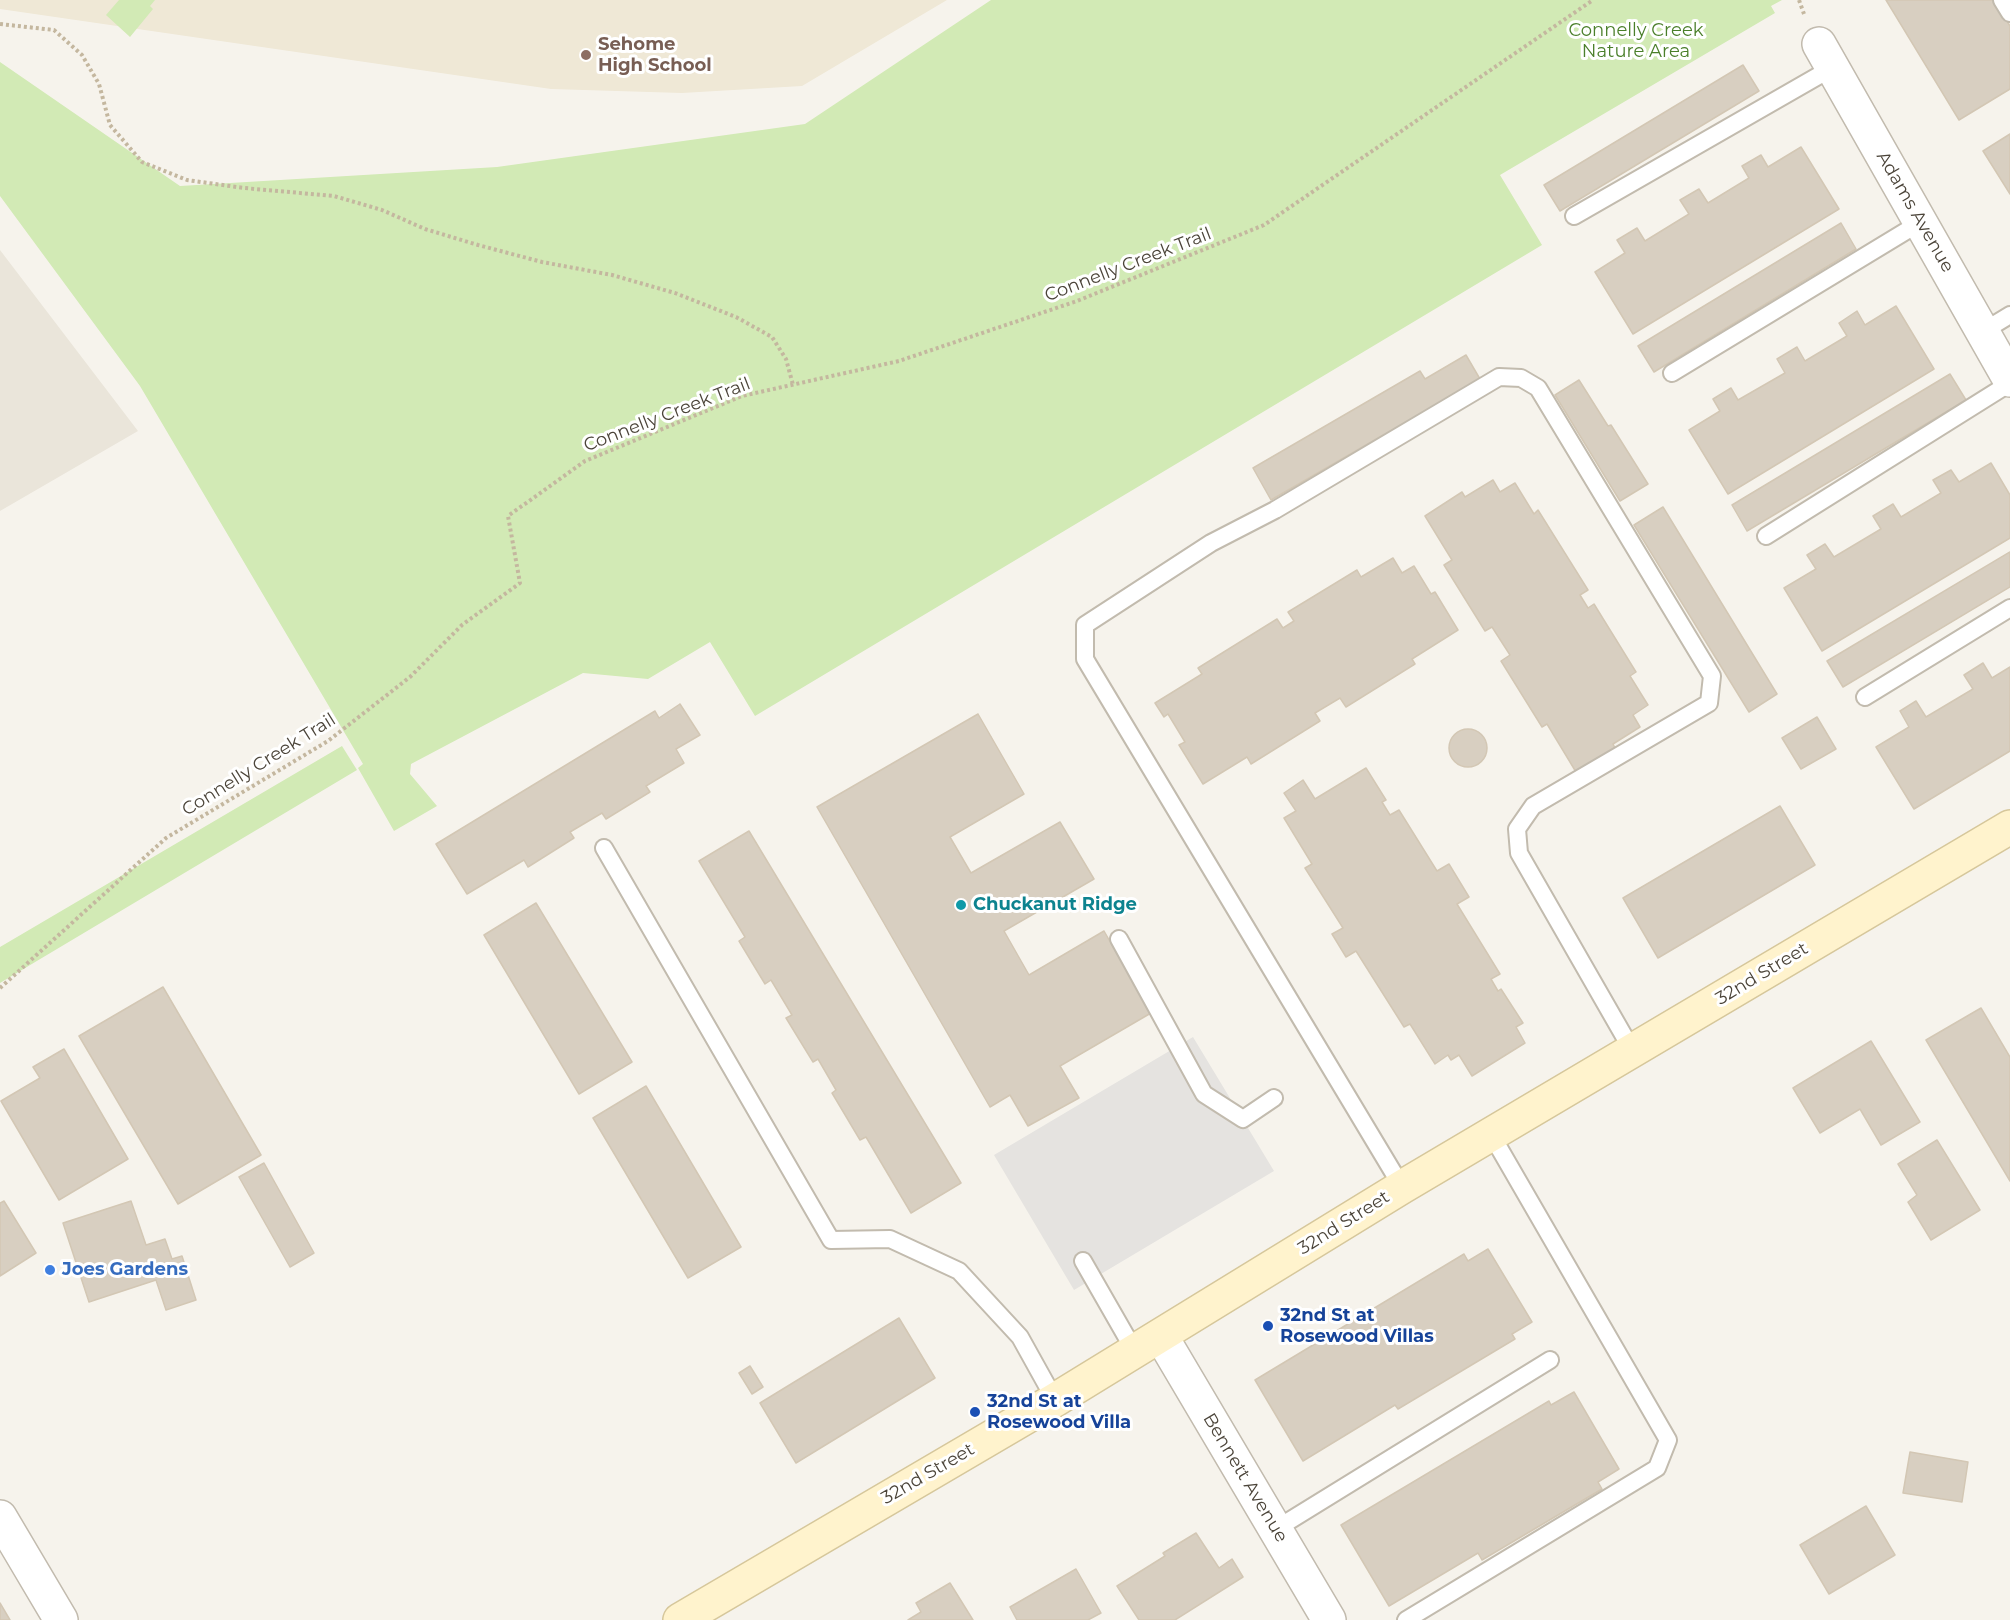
<!DOCTYPE html>
<html>
<head>
<meta charset="utf-8">
<style>
	body { margin:0 }
	canvas { display:block; background:#f6f3ec }
</style>
</head>
<body>
<canvas width="2010" height="1620"></canvas>
<script>
const context = document.querySelector('canvas').getContext('2d');
context.lineJoin = 'round';
function fill(path, color) {
  context.fillStyle = color;
  context.fill(path, 'evenodd');
}
function poly(rows) {
  const path = new Path2D();
  for (const r of rows) {
    if (r.length === 3) {
      path.moveTo(r[0] + r[2], r[1]);
      path.arc(r[0], r[1], r[2], 0, 2 * Math.PI);
      continue;
    }
    path.moveTo(r[0], r[1]);
    for (let i = 2; i < r.length; i += 2) path.lineTo(r[i], r[i + 1]);
  }
  return path;
}
function stroke(path, color, width, dash) {
  context.strokeStyle = color;
  context.lineWidth = width;
  context.lineCap = dash ? 'butt' : 'round';
  context.setLineDash(dash || []);
  context.stroke(path);
}
function label(font, color, halo, rows, align = 'center') {
  context.font = font + ' Montserrat,sans-serif';
  context.lineWidth = 6;
  context.setLineDash([]);
  context.textBaseline = 'middle';
  context.strokeStyle = halo;
  context.fillStyle = color;
  for (const [text, x, y, turn = 0] of rows) {
    context.save();
    context.translate(x, y);
    context.rotate((+turn || 0) * Math.PI / 180);
    context.textAlign = isNaN(turn) ? turn : align;
    if (halo) context.strokeText(text, 0, 0);
    context.fillText(text, 0, 0);
    context.restore();
  }
}
const residential = poly([
	[0,250,138,431,0,511]
]);
const education = poly([
	[0,0,947,0,802,86,682,93,551,89,0,9]
]);
const green = poly([
	[119,0,155,0,150,6,153,9,130,37,106,15],
	[991,0,1782,0,1771,6,1775,13,1500,175,1542,245,755,716,710,642,648,679,583,673,411,764,410,774,437,806,394,831,358,768,363,764,140,386,0,196,0,62,180,186,497,167,805,124],
	[342,746,357,770,0,983,0,947]
]);
const parking = poly([
	[1193,1037,1274,1171,1074,1290,994,1155]
]);
const building = poly([
	[1886,0,1994,0,2010,26,2010,89,1959,120,1886,0],
	[1743,65,1759,91,1560,211,1544,185,1743,65],
	[2010,134,2010,194,1983,151,2010,134],
	[1801,147,1839,209,1633,334,1595,272,1625,253,1617,240,1637,228,1645,241,1689,214,1680,200,1699,189,1708,203,1749,178,1742,166,1761,155,1768,167,1801,147],
	[1841,223,1856,249,1654,372,1638,346,1841,223],
	[1896,306,1934,369,1728,494,1689,430,1720,411,1713,399,1731,388,1738,400,1785,373,1777,359,1797,347,1805,361,1847,336,1839,323,1857,311,1865,325,1896,306],
	[1466,355,1480,379,1271,500,1253,468,1420,371,1425,379,1466,355],
	[1950,374,1966,400,1747,531,1732,505,1950,374],
	[1579,380,1608,426,1611,425,1648,484,1620,501,1555,395,1579,380],
	[1991,463,2010,495,2010,538,1822,651,1784,588,1816,569,1807,555,1825,544,1834,557,1881,529,1873,516,1893,504,1901,517,1941,493,1933,480,1951,470,1959,482,1991,463],
	[1493,480,1500,492,1515,483,1534,514,1538,510,1588,590,1580,595,1588,608,1594,604,1636,672,1630,676,1648,705,1633,715,1640,727,1613,744,1615,748,1576,772,1547,724,1542,727,1501,661,1510,655,1492,627,1485,631,1444,565,1452,560,1425,516,1462,492,1465,497,1493,480],
	[1663,507,1777,694,1749,712,1634,525,1663,507],
	[2010,552,2010,587,1843,687,1827,661,2010,552],
	[1393,558,1402,573,1414,566,1431,594,1435,592,1458,630,1412,659,1415,664,1346,707,1340,698,1315,713,1320,721,1251,764,1247,757,1203,784,1179,745,1185,742,1168,714,1164,717,1155,703,1202,674,1198,668,1277,619,1283,628,1294,621,1288,612,1357,570,1361,577,1393,558],
	[1983,663,1992,678,2010,667,2010,751,1914,809,1876,747,1909,727,1900,711,1916,701,1926,717,1973,689,1964,675,1983,663],
	[680,704,700,735,676,749,684,763,646,786,650,792,606,819,602,813,570,832,574,838,528,867,524,860,467,894,436,844,655,711,659,718,680,704],
	[978,714,1024,794,950,837,971,873,1060,822,1094,879,1004,931,1029,975,1104,931,1151,1013,1060,1066,1079,1098,1028,1126,1010,1095,990,1107,817,807,978,714],
	[1817,717,1836,749,1801,769,1782,738,1817,717],
	[1468,748,19],
	[1366,768,1386,800,1382,802,1390,815,1399,810,1437,871,1449,864,1469,897,1457,904,1500,974,1491,979,1498,991,1501,989,1523,1023,1516,1027,1525,1043,1472,1076,1459,1055,1451,1060,1448,1055,1435,1064,1410,1024,1404,1027,1356,951,1346,957,1332,934,1343,928,1305,868,1312,864,1284,818,1296,811,1284,793,1303,780,1315,799,1366,768],
	[1780,806,1815,865,1658,958,1623,898,1780,806],
	[749,831,961,1183,911,1213,866,1137,860,1140,832,1093,836,1090,818,1059,813,1062,786,1018,792,1015,771,980,765,984,739,941,745,937,699,861,749,831],
	[536,903,632,1062,579,1094,484,935,536,903],
	[163,987,261,1155,178,1204,79,1036,163,987],
	[1981,1008,2010,1057,2010,1181,1926,1040,1981,1008],
	[1871,1041,1920,1122,1881,1145,1860,1109,1820,1133,1793,1088,1871,1041],
	[64,1049,128,1159,59,1200,1,1101,40,1078,33,1067,64,1049],
	[646,1086,741,1247,688,1278,593,1118,646,1086],
	[1937,1140,1980,1210,1931,1240,1908,1202,1917,1195,1898,1164,1937,1140],
	[264,1163,314,1253,290,1267,239,1177,264,1163],
	[4,1201,36,1253,0,1276,0,1203,4,1201],
	[131,1201,146,1245,165,1239,172,1259,182,1256,196,1300,166,1310,156,1280,89,1302,63,1223,131,1201],
	[1488,1249,1532,1322,1512,1334,1515,1339,1398,1409,1395,1405,1303,1461,1255,1380,1464,1254,1468,1261,1488,1249],
	[899,1318,935,1378,796,1463,760,1403,899,1318],
	[750,1366,763,1387,752,1394,739,1373,750,1366],
	[1574,1392,1619,1469,1598,1482,1602,1489,1482,1560,1478,1553,1389,1606,1341,1525,1549,1401,1551,1405,1574,1392],
	[1910,1452,1968,1462,1962,1502,1903,1493,1910,1452],
	[1866,1506,1895,1555,1829,1594,1800,1545,1866,1506],
	[1196,1533,1219,1568,1232,1559,1243,1577,1175,1620,1139,1620,1117,1586,1165,1556,1163,1553,1196,1533],
	[1076,1569,1101,1613,1088,1620,1017,1620,1010,1607,1076,1569],
	[950,1583,973,1620,908,1620,921,1612,916,1603,950,1583],
	[0,1603,10,1620,0,1620,0,1603]
]);
const path = poly([
	[1799,0,1804,14],
	[0,24,54,30,82,55,99,84,110,125,142,162,187,180,244,188,334,196,382,210,425,229,478,245,542,262,612,275,675,293,736,317,772,337,786,359,793,385],
	[0,988,166,838,328,741,410,677,462,625,520,583,508,516,585,461,742,396,899,361,1077,301,1264,225,1593,0]
]);
const lane = poly([
	[2002,0,2010,13],
	[1574,216,1832,68],
	[1982,332,2010,315],
	[1672,373,1921,222],
	[1766,536,2010,383],
	[1865,697,2010,608],
	[604,848,831,1240,890,1239,959,1271,1020,1337,1055,1400],
	[1119,939,1204,1094,1243,1119,1274,1098],
	[1402,1187,1085,659,1085,625,1211,543,1275,510,1499,377,1521,378,1538,388,1712,676,1709,703,1533,806,1517,829,1519,853,1632,1050],
	[1083,1261,1134,1350],
	[1276,1529,1550,1360],
	[1406,1620,1657,1468,1668,1440,1491,1134]
]);
const street = poly([
	[1819,44,2010,380],
	[1161,1336,1329,1620],
	[0,1517,61,1620]
]);
const secondary = poly([
	[680,1620,1055,1400,1402,1187,2010,827]
]);
const markers = [
	[586,55,6,"#8d6e63"],
	[961,905,6,"#0f9aa8"],
	[50,1270,6,"#3f7fe0"],
	[1268,1326,6,"#1a4fb4"],
	[975,1412,6,"#1a4fb4"]
];
const parkNames = [
	["Connelly Creek",1636,31],
	["Nature Area",1636,52]
];
const educationNames = [
	["Sehome",598,45],
	["High School",598,66]
];
const streetNames = [
	["Adams Avenue",1915,212,60],
	["Connelly Creek Trail",1128,265,-21],
	["Connelly Creek Trail",667,415,-21],
	["Connelly Creek Trail",259,765,-32],
	["32nd Street",1762,974,-31],
	["32nd Street",1344,1223,-32],
	["32nd Street",928,1474,-30],
	["Bennett Avenue",1245,1478,59]
];
const cultureNames = [
	["Chuckanut Ridge",973,905]
];
const shopNames = [
	["Joes Gardens",62,1270]
];
const transitNames = [
	["32nd St at",1280,1316],
	["Rosewood Villas",1280,1337],
	["32nd St at",987,1402],
	["Rosewood Villa",987,1423]
];
fill(residential, '#eae5da');
fill(education, '#efe8d6');
fill(green, '#d2eab5');
fill(parking, '#e5e3e0');
fill(building, '#d8cfc1');
stroke(building, '#d3c7b4', 1.5);
stroke(lane, '#c2bbae', 20);
stroke(street, '#c2bbae', 36);
stroke(secondary, '#d6c79b', 36);
stroke(path, '#c4b79f', 4, [3, 3]);
stroke(lane, '#fff', 16);
stroke(street, '#fff', 33);
stroke(secondary, '#fff3cd', 33);
for (const [x, y, r, color] of markers) {
  const dot = new Path2D();
  dot.arc(x, y, r, 0, 2 * Math.PI);
  context.fillStyle = color;
  context.fill(dot);
  stroke(dot, '#fff', 2);
}
label('18px', '#4a7f2a', '#fff', parkNames);
label('bold 18px', '#785e54', '#fff', educationNames, 'left');
label('18px', '#4b4439', '#fff', streetNames);
label('bold 18px', '#0d838f', '#fff', cultureNames, 'left');
label('bold 18px', '#366cbe', '#fff', shopNames, 'left');
label('bold 18px', '#164399', '#fff', transitNames, 'left');
</script>
</body>
</html>
